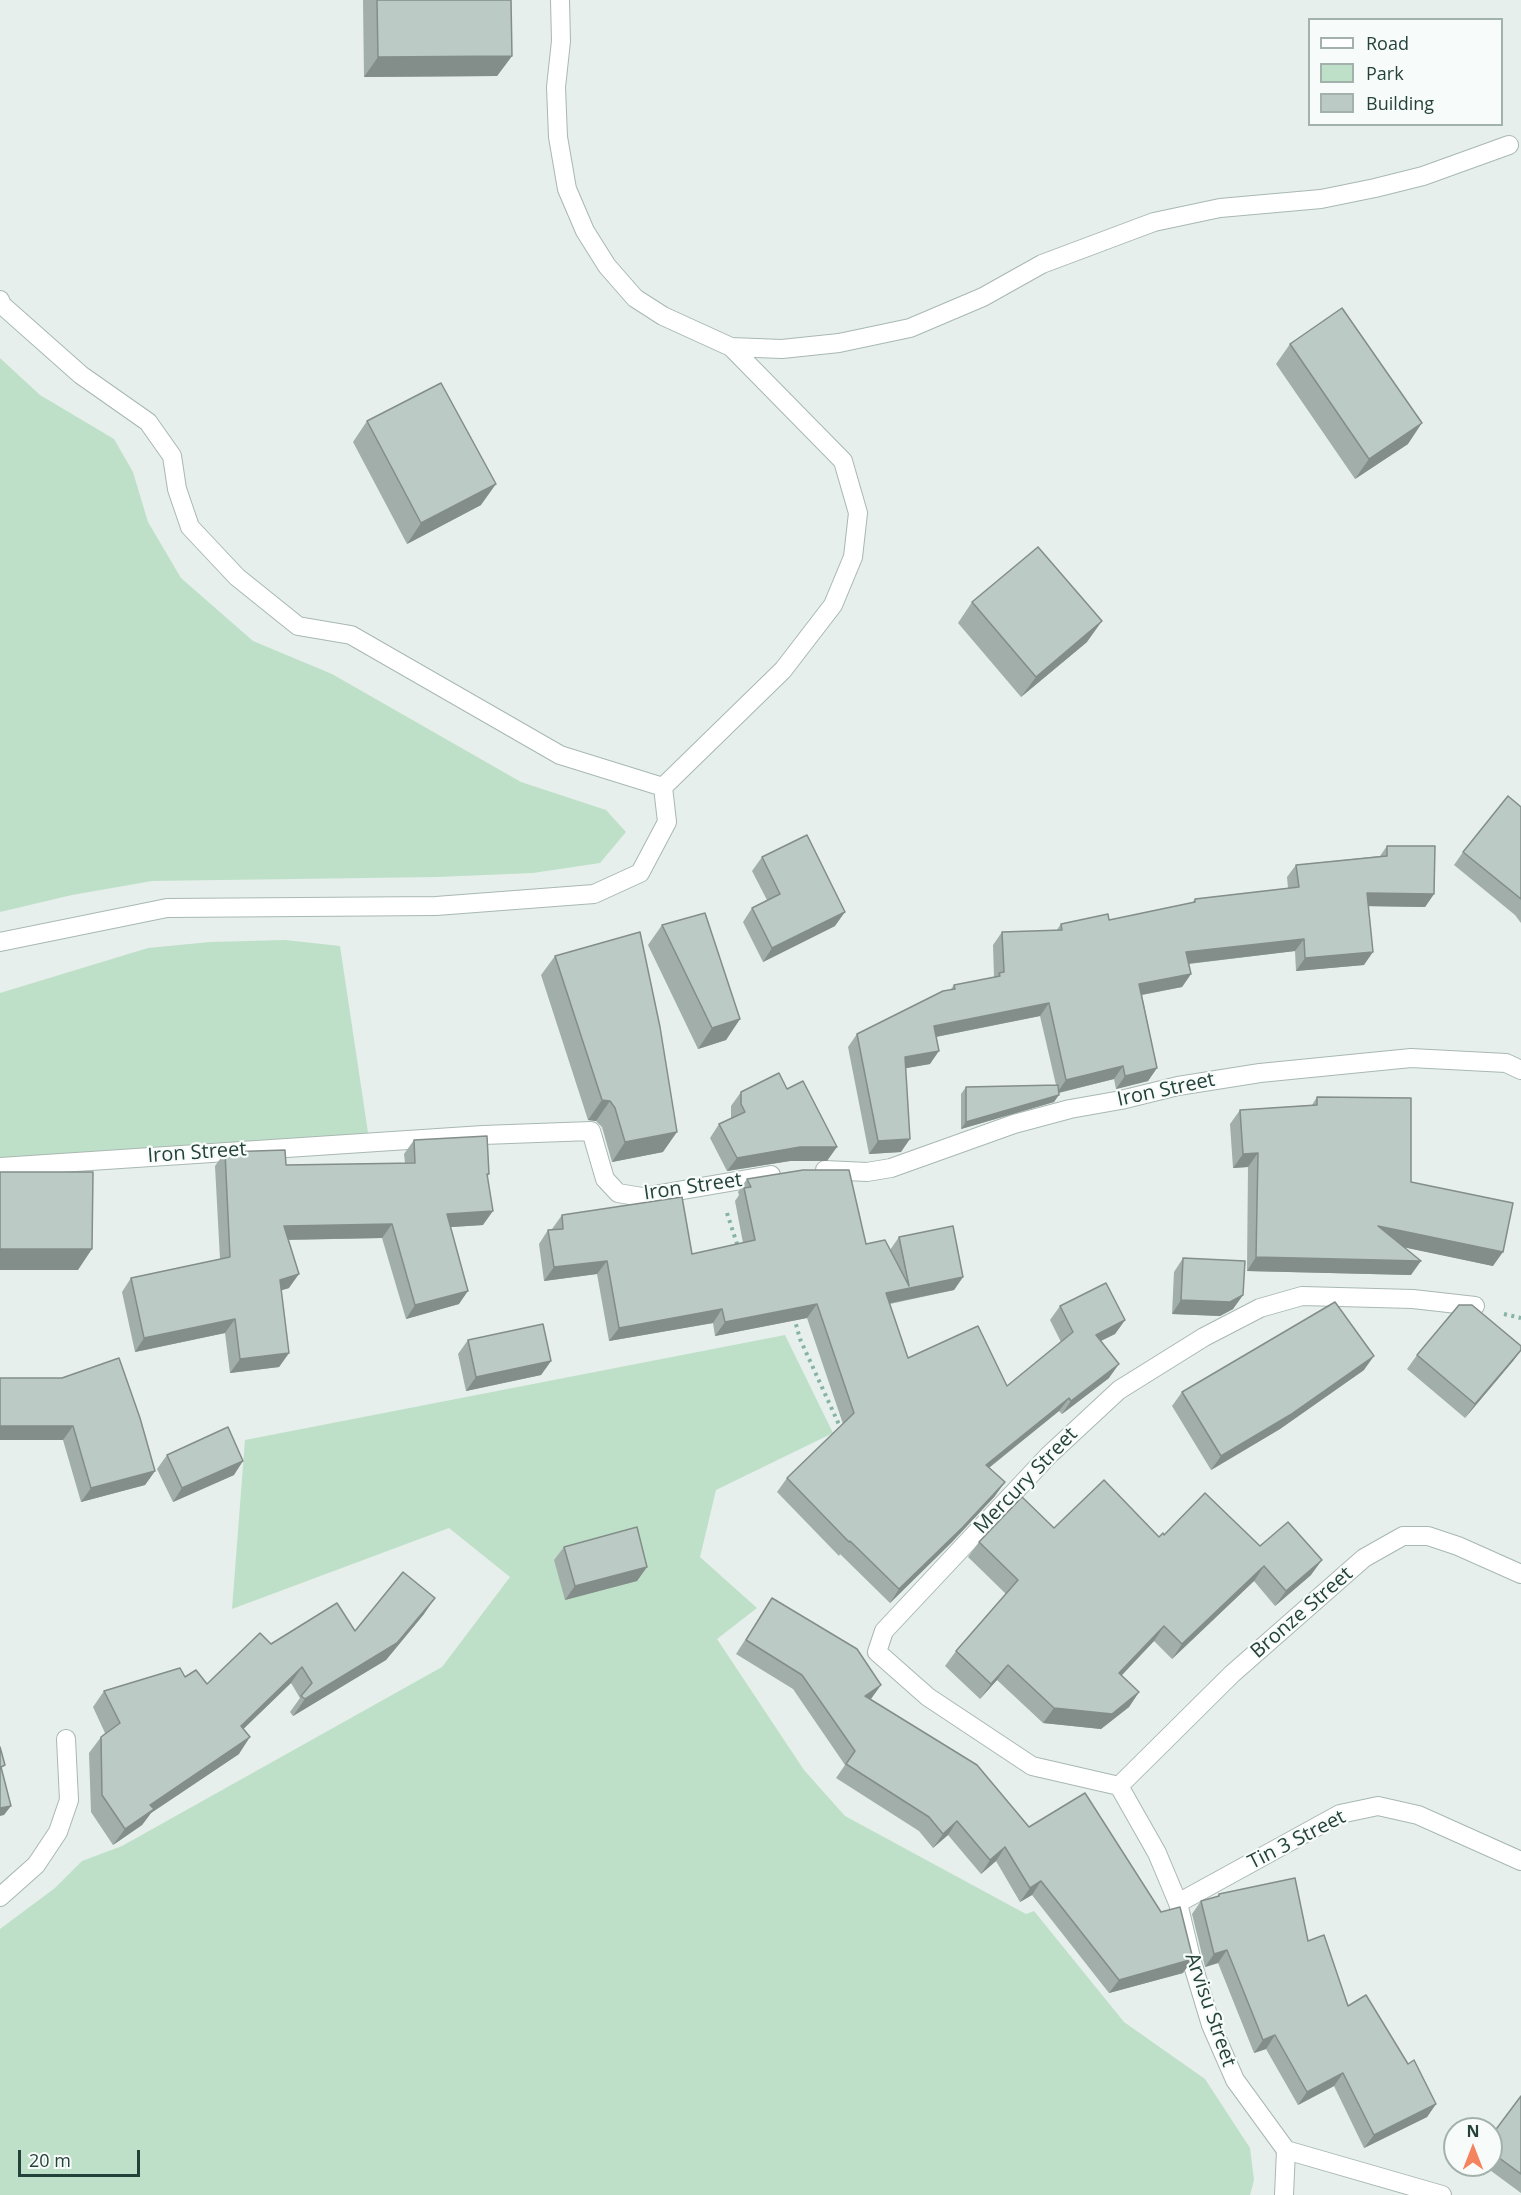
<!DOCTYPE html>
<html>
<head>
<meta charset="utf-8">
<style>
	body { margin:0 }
	#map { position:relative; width:1521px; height:2195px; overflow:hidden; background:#e6efeb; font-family:"Open Sans",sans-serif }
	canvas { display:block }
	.legend { position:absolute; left:1308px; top:18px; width:195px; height:108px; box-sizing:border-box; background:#f7fbf9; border:2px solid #a3b1ad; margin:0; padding:8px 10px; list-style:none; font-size:18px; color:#24423a }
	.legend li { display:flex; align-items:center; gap:12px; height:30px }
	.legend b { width:30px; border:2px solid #a3b1ad }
	.north { position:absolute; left:1443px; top:2117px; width:60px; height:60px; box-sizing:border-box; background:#f7fbf9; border:2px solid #a3b1ad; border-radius:50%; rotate:0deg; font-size:16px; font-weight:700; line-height:24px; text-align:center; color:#24423a }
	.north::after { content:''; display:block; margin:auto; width:21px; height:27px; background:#f4845f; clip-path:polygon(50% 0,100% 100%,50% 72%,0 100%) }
	.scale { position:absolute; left:18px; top:2150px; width:122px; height:27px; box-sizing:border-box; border:3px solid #24423a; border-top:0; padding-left:8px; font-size:18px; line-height:21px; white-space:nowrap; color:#24423a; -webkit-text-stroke:4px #f7fbf9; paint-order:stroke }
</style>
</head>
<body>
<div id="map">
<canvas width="1521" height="2195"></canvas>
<ul class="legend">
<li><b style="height:8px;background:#fff"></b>Road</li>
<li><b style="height:16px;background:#bfe0c8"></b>Park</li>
<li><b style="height:16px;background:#bbcac4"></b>Building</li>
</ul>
<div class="north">N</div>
<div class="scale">20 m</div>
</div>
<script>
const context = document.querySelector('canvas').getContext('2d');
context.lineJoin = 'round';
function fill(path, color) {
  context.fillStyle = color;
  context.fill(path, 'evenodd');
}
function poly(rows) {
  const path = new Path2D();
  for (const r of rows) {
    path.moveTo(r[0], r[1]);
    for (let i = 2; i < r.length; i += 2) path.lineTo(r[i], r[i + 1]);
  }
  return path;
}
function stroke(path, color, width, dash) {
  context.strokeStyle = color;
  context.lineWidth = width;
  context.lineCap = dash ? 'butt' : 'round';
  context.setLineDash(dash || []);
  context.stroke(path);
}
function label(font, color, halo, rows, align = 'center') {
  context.font = font + ' "Open Sans",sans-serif';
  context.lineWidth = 4.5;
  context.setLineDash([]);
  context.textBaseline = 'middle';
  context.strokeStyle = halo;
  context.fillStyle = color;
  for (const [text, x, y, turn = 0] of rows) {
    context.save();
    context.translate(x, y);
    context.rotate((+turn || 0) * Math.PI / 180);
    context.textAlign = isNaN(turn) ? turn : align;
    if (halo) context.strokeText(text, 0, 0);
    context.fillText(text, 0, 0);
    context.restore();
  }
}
const green = poly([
	[0,358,40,395,114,439,133,472,148,522,181,578,253,641,332,674,521,782,606,810,626,832,600,863,533,873,437,877,152,881,72,895,0,912],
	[285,940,340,946,370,1146,0,1174,0,993,148,948,210,942],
	[785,1335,833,1433,716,1490,700,1557,757,1608,717,1639,804,1770,845,1816,1026,1914,1034,1911,1124,2022,1205,2079,1250,2148,1254,2180,1250,2195,0,2195,0,1929,55,1888,82,1861,122,1846,442,1667,510,1577,449,1528,232,1609,245,1440]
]);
const path = poly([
	[727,1213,738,1247],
	[1504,1314,1521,1318],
	[794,1317,800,1339,841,1429]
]);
const minor = poly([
	[560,0,561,41,556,87,558,137,567,189,585,231,607,266,635,298,663,316,731,347,782,349,839,343,910,328,983,297,1042,264,1154,222,1220,208,1321,199,1375,188,1423,176,1509,145],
	[0,300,2,305,81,375,148,422,172,456,177,489,190,527,237,577,298,626,351,635,560,755,663,787],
	[663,787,783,670,833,605,853,557,858,513,843,461,731,347],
	[0,942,167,908,436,906,594,894,640,873,667,822,663,787],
	[0,1167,483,1135,591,1131,605,1179,618,1193,642,1197,771,1175],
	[825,1170,867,1172,891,1168,1014,1124,1070,1109,1121,1100,1178,1086,1260,1073,1411,1058,1506,1063,1521,1070],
	[1119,1786,1032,1766,928,1697,877,1652,884,1631,1049,1455,1119,1390,1204,1337,1260,1308,1302,1296,1413,1299,1475,1306],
	[1119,1786,1232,1674,1364,1558,1403,1536,1428,1536,1458,1546,1521,1574],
	[1119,1786,1157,1853,1178,1903,1192,1962,1211,2025,1235,2080,1286,2150,1284,2195],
	[0,1897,36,1865,58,1832,69,1800,66,1739],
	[1178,1903,1340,1814,1378,1806,1418,1815,1521,1861],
	[1286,2150,1442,2195]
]);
const wall = poly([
	[363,0,511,0,512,56,497,76,364,77],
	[1290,344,1408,444,1355,479,1276,364],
	[367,421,481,505,407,544,353,442],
	[972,602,1087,642,1021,697,958,623],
	[1521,807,1521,923,1515,915,1454,865,1463,852],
	[1387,846,1434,894,1425,907,1369,906,1364,965,1296,971,1295,951,1189,964,1191,974,1182,987,1142,995,1157,1068,1148,1081,1116,1089,1114,1079,1059,1093,1054,1102,961,1129,961,1094,966,1087,1056,1085,1040,1016,936,1037,930,1064,905,1068,901,1152,869,1154,848,1047,857,1034,951,989,954,985,994,977,993,945,1002,932,1056,931,1061,924,1109,920,1192,903,1195,899,1288,888,1287,877,1296,865,1380,856],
	[762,857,835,926,763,962,743,922,752,908,767,900,752,871],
	[662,925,740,1019,726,1040,698,1049,648,945],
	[555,956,663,1152,612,1162,602,1127,596,1121,588,1120,541,975],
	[741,1092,827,1161,790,1161,727,1171,710,1138,719,1124,731,1118,731,1106],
	[1317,1097,1411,1182,1493,1266,1404,1247,1411,1275,1247,1271,1248,1167,1233,1168,1230,1124,1240,1110,1312,1105],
	[414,1140,489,1174,487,1177,483,1225,450,1227,459,1304,406,1319,382,1238,288,1240,289,1288,281,1290,289,1353,279,1367,230,1373,225,1333,135,1352,122,1292,131,1278,220,1259,215,1166,225,1152,286,1165,405,1163,404,1154],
	[747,1179,866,1244,890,1250,899,1237,963,1277,954,1290,890,1304,908,1358,1007,1386,1061,1342,1050,1320,1060,1306,1125,1320,1115,1334,1101,1341,1109,1378,1062,1414,1059,1411,989,1468,995,1496,952,1542,890,1603,840,1554,839,1556,777,1492,787,1478,843,1424,807,1318,715,1336,713,1323,609,1341,597,1274,544,1281,539,1244,548,1230,552,1230,552,1229,562,1215,692,1254,743,1243,735,1201,739,1195,738,1192],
	[1183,1258,1243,1295,1233,1309,1220,1316,1172,1314,1174,1272],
	[468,1340,551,1361,541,1375,466,1391,458,1354],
	[1521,1350,1513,1361,1465,1418,1407,1369,1417,1355],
	[1364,1370,1280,1429,1211,1470,1172,1406,1182,1392],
	[0,1378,155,1471,145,1485,81,1502,63,1440,0,1440],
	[167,1455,234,1475,173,1502,157,1469],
	[1054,1528,1159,1537,1164,1535,1260,1546,1311,1575,1275,1606,1254,1581,1172,1659,1154,1641,1121,1675,1139,1692,1129,1707,1101,1729,1043,1723,997,1680,980,1699,945,1666,956,1651,1006,1594,968,1557,979,1542],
	[564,1547,647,1567,637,1581,565,1600,554,1560],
	[772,1598,881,1685,870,1699,1029,1827,1183,1973,1109,1993,1032,1895,1020,1902,996,1861,981,1874,948,1835,933,1848,919,1831,836,1778,845,1765,793,1689,736,1654],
	[424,1614,386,1660,293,1716,290,1712,300,1698,291,1683,243,1729,239,1754,151,1813,142,1825,113,1845,91,1812,89,1753,101,1737,105,1733,93,1707,104,1691,185,1677,207,1684,271,1644,355,1631],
	[1219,1894,1308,1941,1348,2006,1408,2064,1436,2104,1427,2117,1364,2148,1334,2086,1298,2105,1266,2049,1254,2053,1218,1963,1205,1967,1192,1914,1201,1901,1217,1897],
	[1521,2096,1521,2193,1483,2165,1491,2165,1491,2136]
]);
const shadedWall = poly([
	[512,56,497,76,364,77,378,57],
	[1422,423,1408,444,1355,479,1369,459],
	[496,484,481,505,407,544,421,523],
	[1102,621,1087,642,1021,697,1036,677],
	[1367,893,1434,894,1425,907,1358,906],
	[845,912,835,926,763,962,772,948],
	[1304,939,1295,951,1177,965,1186,952],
	[1373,952,1364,965,1296,971,1305,958],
	[1191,974,1182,987,1130,997,1139,984],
	[1049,1003,1040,1016,925,1039,934,1026],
	[740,1019,726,1040,698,1049,712,1028],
	[939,1051,930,1064,896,1070,905,1057],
	[1123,1066,1114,1079,1057,1093,1066,1080],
	[1157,1068,1148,1081,1116,1089,1125,1076],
	[1059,1095,1054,1102,961,1129,966,1122],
	[602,1100,610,1101,596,1121,588,1120],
	[677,1132,663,1152,612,1162,625,1142],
	[910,1139,901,1152,869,1154,878,1141],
	[800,1147,837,1147,827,1161,790,1161,727,1171,737,1158],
	[1258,1153,1248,1167,1233,1168,1243,1154],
	[493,1211,483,1225,437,1228,447,1214],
	[392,1224,382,1238,274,1240,284,1226],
	[1378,1226,1503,1252,1493,1266,1369,1240],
	[0,1249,92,1249,78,1270,0,1270],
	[1256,1257,1421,1261,1411,1275,1247,1271],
	[607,1261,597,1274,544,1281,554,1267],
	[299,1274,289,1288,270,1294,280,1280],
	[963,1277,954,1290,876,1306,886,1293],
	[468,1291,459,1304,406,1319,415,1305],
	[1243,1295,1233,1309,1220,1316,1172,1314,1181,1300],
	[817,1304,807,1318,715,1336,725,1322],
	[722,1309,713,1323,609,1341,619,1328],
	[235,1319,225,1333,135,1352,144,1338],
	[1125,1320,1115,1334,1086,1348,1096,1335],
	[1521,1350,1513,1361,1465,1418,1475,1404],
	[289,1353,279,1367,230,1373,240,1359],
	[1374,1356,1364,1370,1280,1429,1211,1470,1221,1456],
	[551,1361,541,1375,466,1391,476,1377],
	[1119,1364,1109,1378,1062,1414,1071,1401],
	[1069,1398,1059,1411,976,1478,986,1465],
	[0,1426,73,1426,63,1440,0,1440],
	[243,1461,234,1475,173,1502,182,1488],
	[155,1471,145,1485,81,1502,91,1488],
	[1005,1482,995,1496,952,1542,890,1603,899,1589],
	[1322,1560,1311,1575,1275,1606,1286,1591],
	[1264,1566,1254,1581,1172,1659,1182,1644],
	[647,1567,637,1581,565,1600,575,1586],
	[435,1598,424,1614,386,1660,293,1716,305,1699],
	[1164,1626,1154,1641,1109,1689,1119,1673],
	[1008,1665,997,1680,980,1699,991,1684],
	[302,1667,291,1683,230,1742,241,1726],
	[881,1685,871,1699,855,1710,865,1696],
	[1139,1692,1129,1707,1101,1729,1043,1723,1054,1708],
	[250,1737,239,1754,151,1813,142,1825,113,1845,125,1829,150,1805],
	[11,1806,4,1815,0,1816,0,1808],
	[957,1821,948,1835,933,1848,943,1834],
	[1005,1847,996,1861,981,1874,990,1860],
	[1041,1881,1032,1895,1020,1902,1030,1888],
	[1227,1950,1218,1963,1205,1967,1214,1954],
	[1193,1959,1183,1973,1109,1993,1119,1980],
	[1275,2035,1266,2049,1254,2053,1263,2040],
	[1343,2073,1334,2086,1298,2105,1307,2092],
	[1436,2104,1427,2117,1364,2148,1374,2135]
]);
const building = poly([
	[377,0,511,0,512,56,378,57,377,0],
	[1342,308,1422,423,1369,459,1290,344,1342,308],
	[441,383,496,484,421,523,367,421,441,383],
	[1038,547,1102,621,1036,677,972,602,1038,547],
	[1508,796,1521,807,1521,899,1463,852,1508,796],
	[807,835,845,912,772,948,752,908,780,894,762,857,807,835],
	[1387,846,1435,846,1434,894,1367,893,1373,952,1305,958,1304,939,1186,952,1191,974,1139,984,1157,1068,1125,1076,1123,1066,1066,1080,1049,1003,934,1026,939,1051,905,1057,910,1139,878,1141,857,1034,943,991,955,989,954,985,1000,976,999,973,1004,972,1002,932,1062,930,1061,924,1108,914,1109,920,1195,902,1195,899,1299,887,1296,865,1387,856,1387,846],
	[705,913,740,1019,712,1028,662,925,705,913],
	[640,932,660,1027,677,1132,625,1142,615,1108,610,1101,602,1100,555,956,640,932],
	[779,1073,787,1089,803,1081,837,1147,800,1147,737,1158,719,1124,745,1112,741,1104,741,1092,779,1073],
	[1058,1085,1059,1095,966,1122,966,1087,1058,1085],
	[1317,1097,1411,1098,1411,1182,1513,1203,1503,1252,1378,1226,1421,1261,1256,1257,1258,1153,1243,1154,1240,1110,1317,1105,1317,1097],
	[487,1136,489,1174,487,1174,493,1211,447,1214,468,1291,415,1305,392,1224,284,1226,299,1274,280,1280,289,1353,240,1359,235,1319,144,1338,131,1278,230,1257,225,1152,285,1150,286,1165,415,1163,414,1140,487,1136],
	[803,1170,849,1170,866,1244,885,1240,909,1286,899,1237,953,1226,963,1277,886,1293,908,1358,978,1326,1007,1386,1073,1332,1060,1306,1106,1283,1125,1320,1096,1335,1119,1364,1071,1401,1069,1398,986,1465,1005,1482,962,1528,899,1589,850,1541,849,1542,787,1478,854,1413,817,1304,725,1322,722,1309,619,1328,607,1261,554,1267,548,1230,563,1229,562,1215,682,1197,692,1254,755,1240,744,1188,751,1187,747,1179,803,1170],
	[0,1172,93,1172,92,1249,0,1249,0,1172],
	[1183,1258,1245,1261,1243,1295,1230,1302,1181,1300,1183,1258],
	[1335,1302,1374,1356,1290,1415,1221,1456,1182,1392,1335,1302],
	[1459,1305,1472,1305,1521,1346,1521,1350,1475,1404,1417,1355,1459,1305],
	[543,1324,551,1361,476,1377,468,1340,543,1324],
	[119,1358,140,1418,155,1471,91,1488,73,1426,0,1426,0,1378,62,1378,119,1358],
	[228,1427,243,1461,182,1488,167,1455,228,1427],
	[1104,1480,1159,1537,1163,1533,1164,1535,1205,1493,1260,1546,1288,1522,1322,1560,1286,1591,1264,1566,1182,1644,1164,1626,1119,1673,1139,1692,1112,1714,1054,1708,1008,1665,991,1684,956,1651,1018,1580,979,1542,1022,1497,1054,1528,1104,1480],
	[637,1527,647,1567,575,1586,564,1547,637,1527],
	[403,1572,435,1598,397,1643,305,1699,301,1696,312,1683,302,1667,241,1726,250,1737,150,1805,154,1809,125,1829,102,1795,101,1737,120,1723,104,1691,180,1668,185,1677,196,1670,207,1684,260,1633,271,1644,337,1603,355,1631,403,1572],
	[772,1598,857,1649,881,1685,865,1696,977,1765,1029,1827,1085,1793,1161,1912,1180,1907,1193,1959,1119,1980,1041,1881,1030,1888,1005,1847,990,1860,957,1821,943,1834,929,1817,846,1764,855,1751,802,1675,746,1640,772,1598],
	[0,1747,5,1765,1,1767,11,1806,0,1808,0,1747],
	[1295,1878,1308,1941,1324,1935,1348,2006,1366,1995,1408,2064,1414,2060,1436,2104,1374,2135,1343,2073,1307,2092,1275,2035,1263,2040,1227,1950,1214,1954,1201,1901,1219,1896,1219,1894,1295,1878],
	[1521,2096,1521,2174,1491,2152,1491,2136,1521,2096]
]);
const streetNames = [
	["Iron Street",1166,1090,-12],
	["Iron Street",197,1153,-4],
	["Iron Street",693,1187,-8],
	["Mercury Street",1026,1481,-46],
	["Bronze Street",1302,1613,-41],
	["Tin 3 Street",1297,1840,-27],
	["Arvisu Street",1210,2010,71]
];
fill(green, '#bfe0c8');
stroke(minor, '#a8b8b2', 20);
stroke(path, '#86b3a5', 4, [3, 4.5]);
stroke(minor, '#fff', 18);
fill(wall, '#a1aea9');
fill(shadedWall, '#838d89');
fill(building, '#bbcac4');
stroke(building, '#838d89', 1.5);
label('20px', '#24423a', '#f7fbf9', streetNames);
</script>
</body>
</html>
